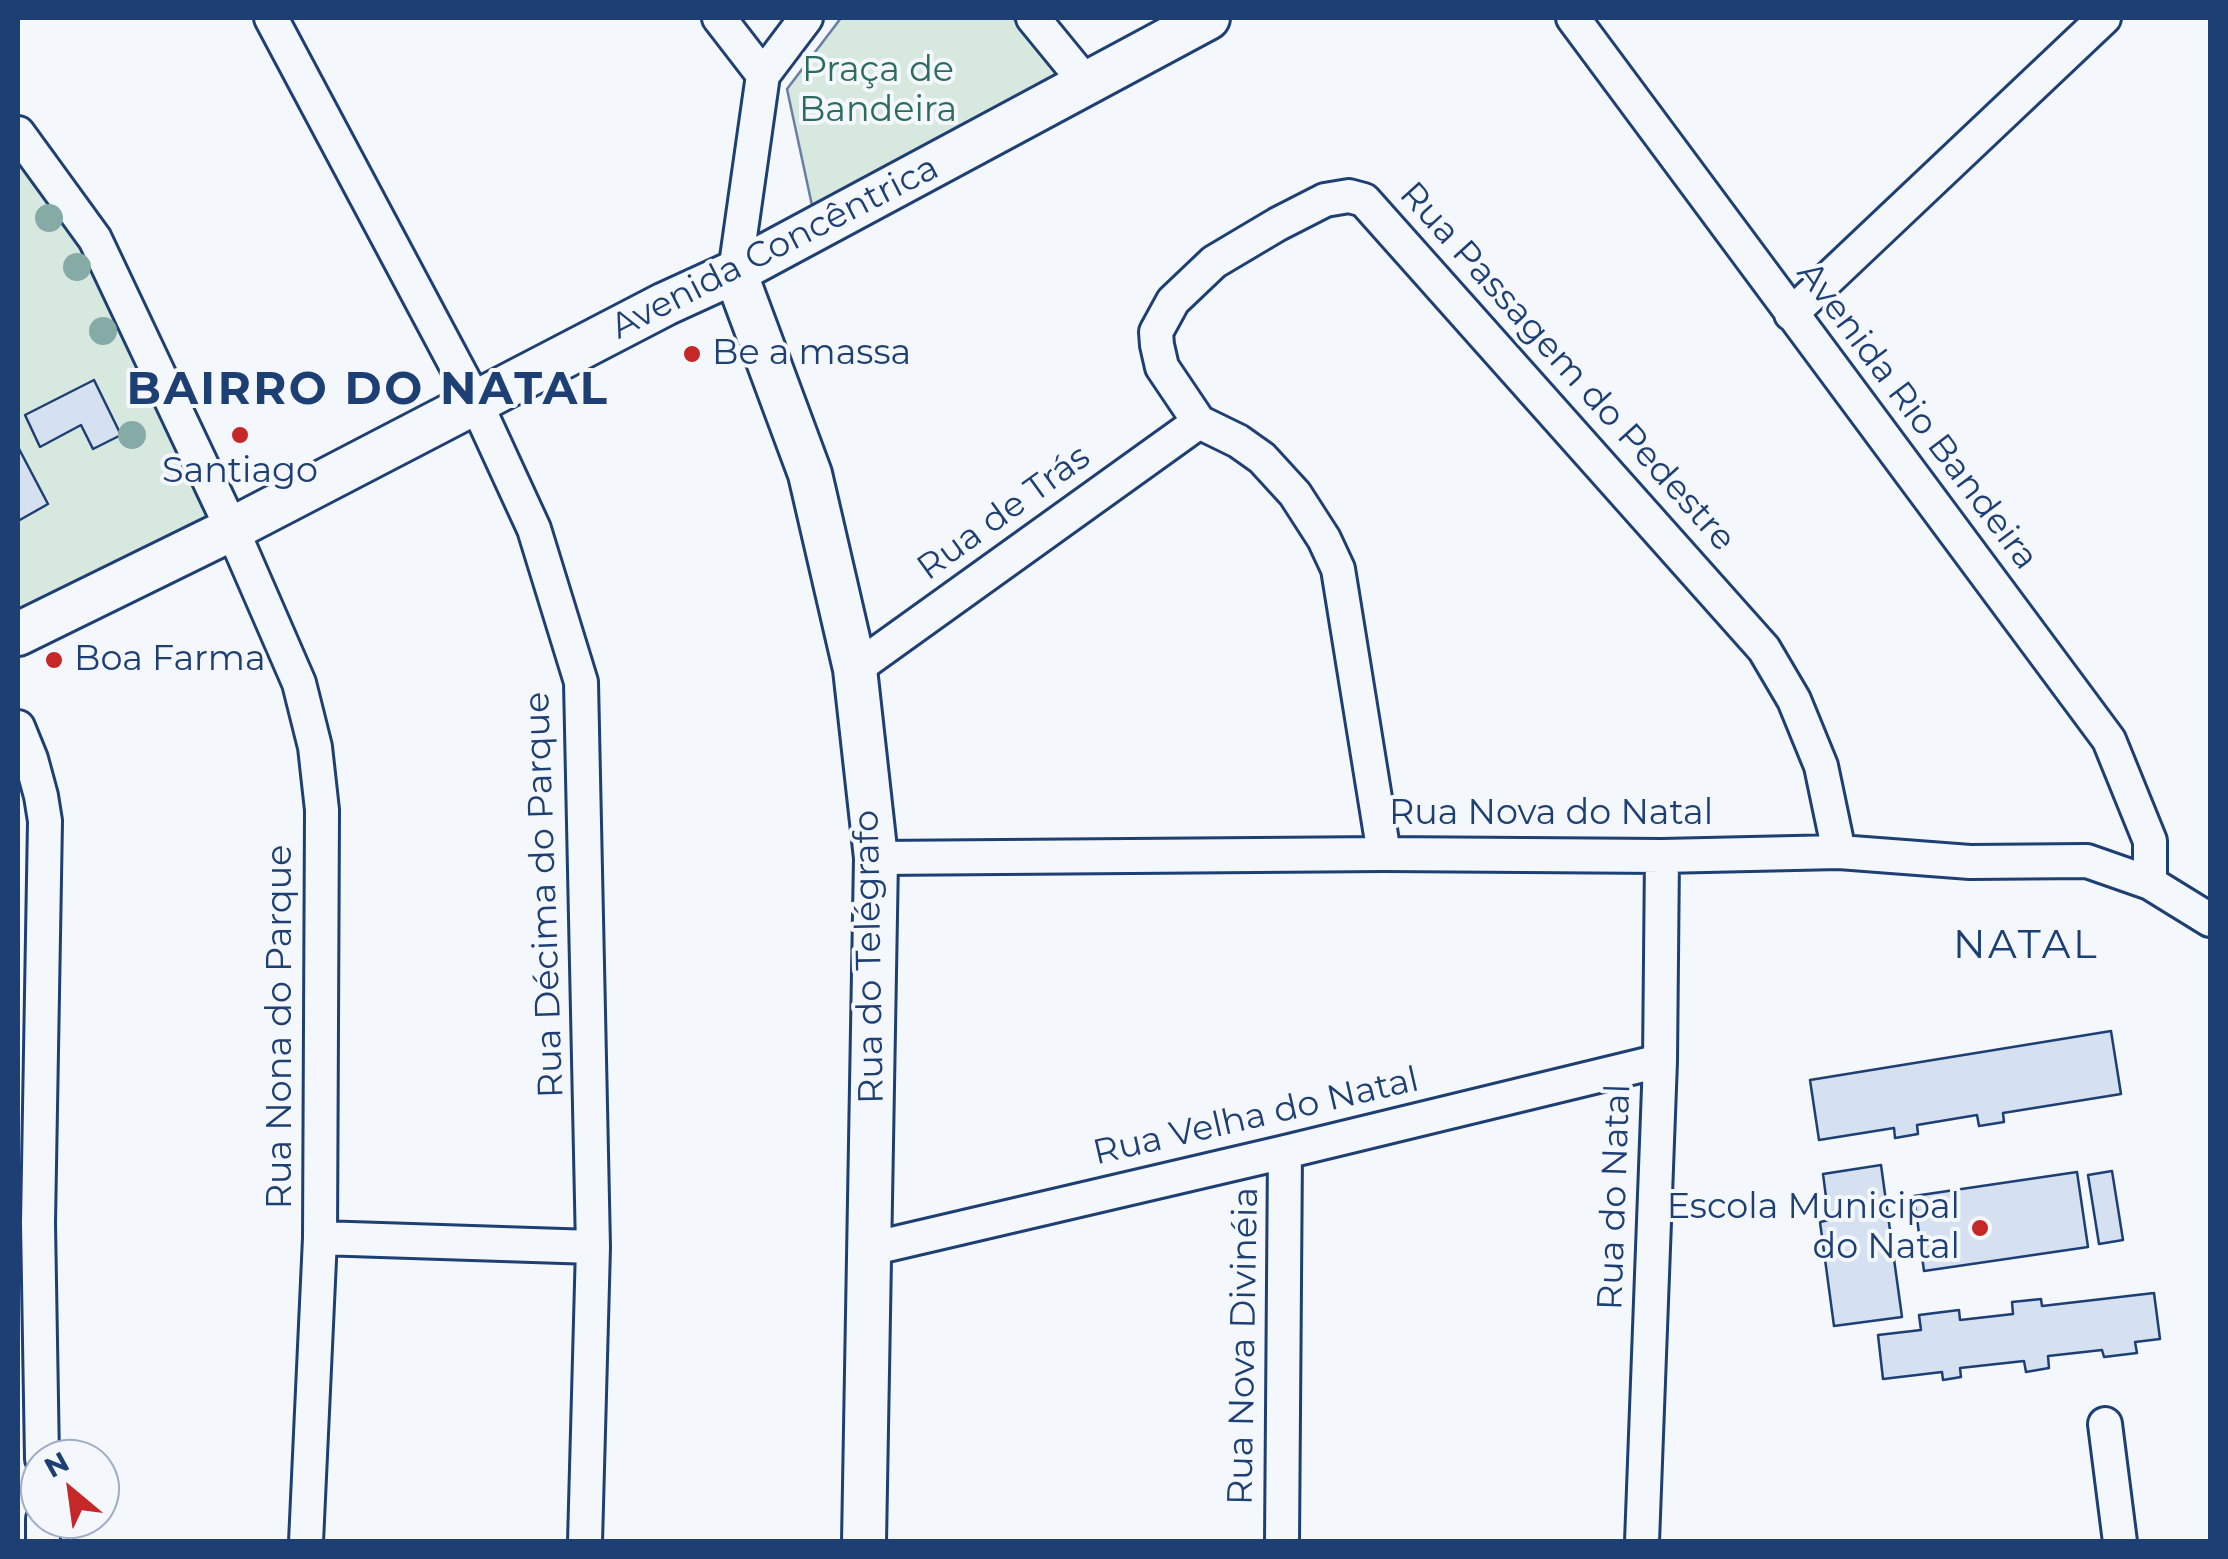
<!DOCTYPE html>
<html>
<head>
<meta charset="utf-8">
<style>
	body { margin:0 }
	#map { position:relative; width:2228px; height:1559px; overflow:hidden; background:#f4f7fb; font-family:Montserrat,sans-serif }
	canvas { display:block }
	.frame { position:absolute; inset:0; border:20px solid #1d3f73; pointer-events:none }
	.north { position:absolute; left:20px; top:1439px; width:100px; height:100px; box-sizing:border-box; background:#f4f7fb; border:2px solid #9eadc5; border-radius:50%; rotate:331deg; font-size:28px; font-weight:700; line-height:40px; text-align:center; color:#1d3f73 }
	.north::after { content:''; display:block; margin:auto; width:35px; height:45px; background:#c62828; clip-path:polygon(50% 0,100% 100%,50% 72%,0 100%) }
</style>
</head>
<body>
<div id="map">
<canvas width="2228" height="1559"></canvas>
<div class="frame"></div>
<div class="north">N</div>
</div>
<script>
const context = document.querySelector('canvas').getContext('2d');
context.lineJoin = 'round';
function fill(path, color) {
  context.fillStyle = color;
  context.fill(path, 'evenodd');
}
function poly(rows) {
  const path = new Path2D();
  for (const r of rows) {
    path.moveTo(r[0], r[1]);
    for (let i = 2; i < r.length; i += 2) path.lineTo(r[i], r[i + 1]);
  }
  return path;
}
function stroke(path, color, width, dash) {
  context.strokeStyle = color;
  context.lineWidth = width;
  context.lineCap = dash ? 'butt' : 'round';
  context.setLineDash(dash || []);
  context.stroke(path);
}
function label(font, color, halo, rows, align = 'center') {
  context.font = font + ' Montserrat,sans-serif';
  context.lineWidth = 8;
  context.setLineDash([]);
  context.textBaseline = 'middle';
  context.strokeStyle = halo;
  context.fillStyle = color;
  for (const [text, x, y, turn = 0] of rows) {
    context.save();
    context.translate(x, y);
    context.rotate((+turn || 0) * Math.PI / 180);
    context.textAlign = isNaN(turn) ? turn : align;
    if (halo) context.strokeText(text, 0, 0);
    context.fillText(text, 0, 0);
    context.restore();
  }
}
const green = poly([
	[841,18,1013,18,1061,76,813,210,787,89,841,18],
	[18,133,95,239,232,529,18,634,18,133]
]);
const building = poly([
	[94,380,121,435,93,449,81,425,40,447,25,415,94,380],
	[18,447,48,504,18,521,18,447],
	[2111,1031,2121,1094,2003,1113,2004,1122,1979,1126,1977,1115,1917,1125,1918,1134,1895,1138,1894,1128,1819,1140,1810,1080,2111,1031],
	[1881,1165,1902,1317,1834,1326,1820,1222,1829,1220,1823,1174,1881,1165],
	[2112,1171,2123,1240,2099,1244,2088,1175,2112,1171],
	[2077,1172,2088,1247,1924,1271,1914,1196,2077,1172],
	[2154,1293,2160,1339,2135,1342,2137,1353,2104,1357,2102,1350,2048,1356,2049,1368,2026,1372,2024,1361,1960,1368,1961,1377,1943,1380,1942,1372,1883,1379,1878,1335,1921,1330,1919,1315,1959,1310,1960,1320,2013,1314,2012,1302,2041,1299,2042,1306,2154,1293]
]);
const minor = poly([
	[271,18,476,403,534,529,581,682,593,1247,585,1542],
	[719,18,763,75],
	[1033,18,1087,84],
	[1573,18,2109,740,2150,841,2150,883],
	[18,133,95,239,232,529,299,683,315,747,322,810,320,1238,306,1542],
	[735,272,763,75,806,18],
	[1791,314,2104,18],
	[855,669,1199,422],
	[18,727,31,759,41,796,45,821,38,1223,42,1459],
	[1384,854,1338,569,1324,539,1295,494,1262,458,1238,441,1199,422,1162,367,1157,345,1156,332,1173,301,1214,262,1278,224,1325,200,1349,196,1364,200,1764,649,1794,700,1821,766,1839,852],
	[876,858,1384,854,1662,856,1839,852,1970,862,2087,861,2150,883,2210,920],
	[320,1238,593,1247],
	[870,1249,1285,1152,1660,1061],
	[2105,1424,2120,1542],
	[43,1519,43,1542],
	[1282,1542,1285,1152],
	[1642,1542,1660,1061,1662,856]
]);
const tertiary = poly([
	[735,272,810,474,855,669,876,858,864,1542],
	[18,634,232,529,665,304,735,272,1208,18]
]);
const trees = [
	[49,218],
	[77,267],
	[103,331],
	[132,435]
];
const markers = [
	[692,354,10,"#c62828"],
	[240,435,10,"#c62828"],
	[54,660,10,"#c62828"],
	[1980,1228,10,"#c62828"]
];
const parkNames = [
	["Praça de",878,71],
	["Bandeira",878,111]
];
const streetNames = [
	["Avenida Concêntrica",775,248,-27],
	["Rua Passagem do Pedestre",1567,367,48],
	["Avenida Rio Bandeira",1917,416,53],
	["Rua de Trás",1004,513,-36],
	["Rua Nova do Natal",1551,814],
	["Rua Décima do Parque",545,895,-92],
	["Rua do Telégrafo",870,957,-91],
	["Rua Nona do Parque",281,1027,-90],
	["Rua Velha do Natal",1256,1117,-13],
	["Rua do Natal",1615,1197,-88],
	["Rua Nova Divinéia",1244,1346,-89]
];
const poiNames = [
	["Be a massa",712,354],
	["Santiago",240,472,"center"],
	["Boa Farma",74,660],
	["Escola Municipal",1960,1208,"right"],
	["do Natal",1960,1248,"right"]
];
const quarterNames = [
	["NATAL",2026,946]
];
const districtNames = [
	["BAIRRO DO NATAL",368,391]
];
fill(green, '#d7e8df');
stroke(green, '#687fa3', 2.5);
fill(building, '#d5e0f0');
stroke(building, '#1d3f73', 2.5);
stroke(minor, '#1d3f73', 38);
stroke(tertiary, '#1d3f73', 48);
stroke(minor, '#f4f7fb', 32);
stroke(tertiary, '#f4f7fb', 42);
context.fillStyle = '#86aba6';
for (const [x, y] of trees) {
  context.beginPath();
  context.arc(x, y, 14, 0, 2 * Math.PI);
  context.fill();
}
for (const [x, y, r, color] of markers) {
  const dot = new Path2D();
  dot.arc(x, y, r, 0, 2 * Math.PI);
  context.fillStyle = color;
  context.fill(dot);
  stroke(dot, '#f4f7fb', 4);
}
label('35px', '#2c6c60', '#f4f7fb', parkNames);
label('35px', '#1d3f73', '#f4f7fb', streetNames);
label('35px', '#1d3f73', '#f4f7fb', poiNames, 'left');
context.letterSpacing = '2.5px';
label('40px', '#1d3f73', '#f4f7fb', quarterNames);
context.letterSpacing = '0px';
context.letterSpacing = '2.5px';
label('bold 45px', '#1d3f73', '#f4f7fb', districtNames);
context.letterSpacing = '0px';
</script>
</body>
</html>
